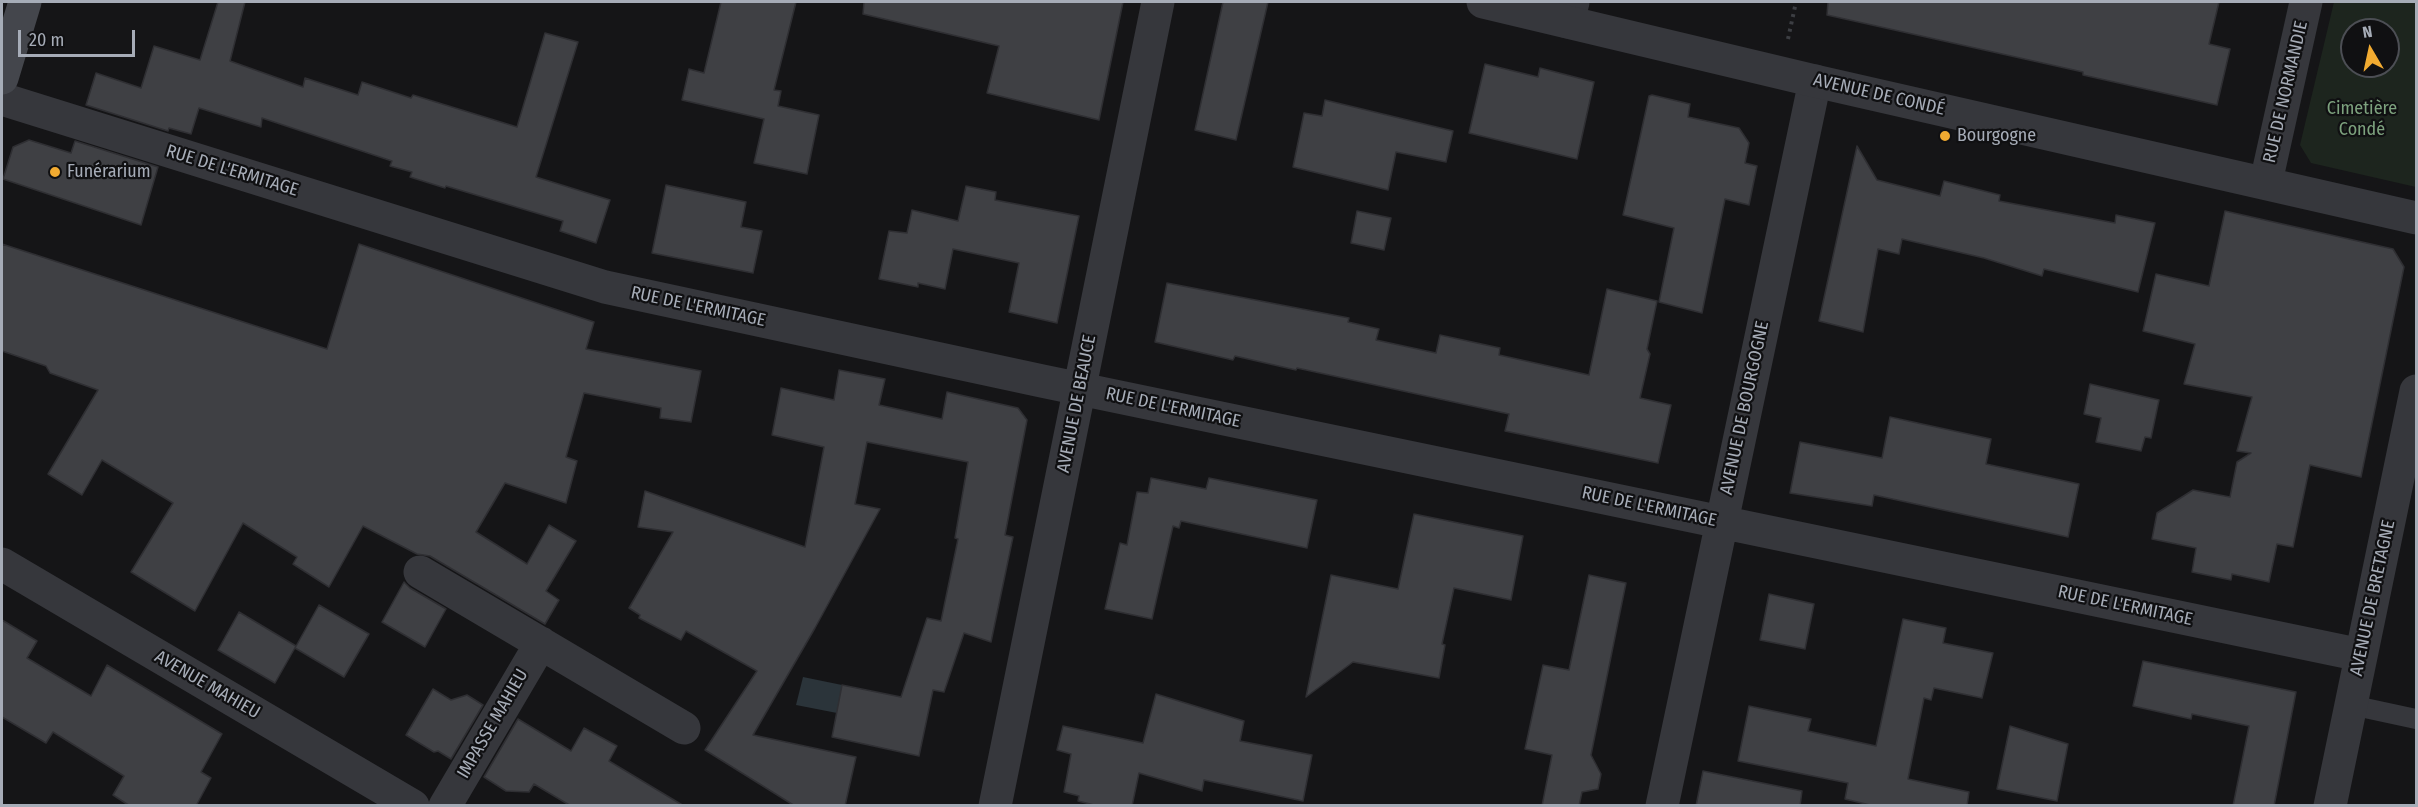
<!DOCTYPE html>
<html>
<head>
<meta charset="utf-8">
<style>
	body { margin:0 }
	#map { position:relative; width:2418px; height:807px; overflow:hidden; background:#151517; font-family:"Fira Sans Condensed",sans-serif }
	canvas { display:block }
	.frame { position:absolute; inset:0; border:3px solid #a6acb7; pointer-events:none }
	.north { position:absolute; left:2340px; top:18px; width:60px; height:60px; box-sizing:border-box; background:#101012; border:2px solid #4c4e54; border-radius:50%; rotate:351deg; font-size:16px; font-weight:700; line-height:24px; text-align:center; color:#a6acb7 }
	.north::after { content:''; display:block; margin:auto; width:21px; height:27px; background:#f2ab31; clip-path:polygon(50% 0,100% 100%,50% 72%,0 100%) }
	.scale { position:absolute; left:18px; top:30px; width:117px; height:27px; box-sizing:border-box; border:3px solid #a6acb7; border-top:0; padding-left:8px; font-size:18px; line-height:21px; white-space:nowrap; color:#a6acb7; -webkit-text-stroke:4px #101012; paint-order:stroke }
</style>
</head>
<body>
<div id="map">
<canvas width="2418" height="807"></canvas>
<div class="frame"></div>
<div class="north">N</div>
<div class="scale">20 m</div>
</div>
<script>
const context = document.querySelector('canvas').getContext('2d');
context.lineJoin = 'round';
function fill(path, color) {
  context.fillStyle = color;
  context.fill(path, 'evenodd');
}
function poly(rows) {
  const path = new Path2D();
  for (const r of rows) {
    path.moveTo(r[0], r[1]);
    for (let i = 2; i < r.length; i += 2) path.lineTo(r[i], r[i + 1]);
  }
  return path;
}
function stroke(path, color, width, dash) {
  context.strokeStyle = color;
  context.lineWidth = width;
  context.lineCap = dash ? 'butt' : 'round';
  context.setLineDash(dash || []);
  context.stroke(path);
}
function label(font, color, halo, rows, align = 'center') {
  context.font = font + ' "Fira Sans Condensed",sans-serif';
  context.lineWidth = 4.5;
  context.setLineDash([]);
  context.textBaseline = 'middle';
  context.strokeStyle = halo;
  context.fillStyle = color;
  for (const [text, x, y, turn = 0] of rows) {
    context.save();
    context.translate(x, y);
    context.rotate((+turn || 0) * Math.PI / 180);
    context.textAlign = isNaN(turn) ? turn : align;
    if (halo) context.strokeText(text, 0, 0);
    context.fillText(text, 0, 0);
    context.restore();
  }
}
const green = poly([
	[2334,2,2416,2,2416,187,2311,163,2300,145],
	[2352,30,2388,30,2388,66,2352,66]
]);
const water = poly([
	[803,677,842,685,837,713,796,705]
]);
const building = poly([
	[218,2,245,2,230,61,303,87,305,78,358,95,362,82,411,98,413,95,517,127,545,33,578,42,536,177,610,200,596,243,560,231,563,221,446,186,445,188,410,177,412,172,390,166,392,161,262,118,261,127,199,108,191,134,169,128,168,131,86,105,96,73,141,88,154,46,200,60,218,2],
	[721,2,796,2,774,90,781,91,778,106,819,115,807,174,754,163,764,119,682,100,689,69,704,73,721,2],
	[864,2,1123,2,1099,120,987,93,999,46,863,14,864,2],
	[1223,2,1268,2,1236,140,1195,130,1223,2],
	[1828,2,2219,2,2209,44,2230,49,2217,105,2083,75,2083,72,1827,15,1828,2],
	[1485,64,1538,77,1540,68,1594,82,1577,159,1469,133,1485,64],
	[1652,95,1690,104,1688,117,1739,128,1749,143,1745,163,1757,166,1749,205,1725,199,1702,313,1659,302,1674,228,1623,215,1649,96,1652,95],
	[1325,100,1453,131,1446,162,1396,152,1388,190,1293,167,1304,113,1322,116,1325,100],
	[29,140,71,153,75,141,158,167,141,225,3,179,13,147,29,140],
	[1857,146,1877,180,1940,196,1944,181,2000,195,1999,201,2115,223,2116,215,2155,223,2138,292,2044,269,2042,276,1984,258,1902,239,1899,254,1878,249,1863,332,1819,321,1857,146],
	[666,185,746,202,741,227,762,231,753,273,652,253,666,185],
	[966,186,996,192,995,200,1079,216,1057,323,1009,312,1019,263,953,249,945,289,918,283,918,287,879,279,889,231,907,233,912,210,958,221,966,186],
	[1357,211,1391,218,1384,250,1351,243,1357,211],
	[2225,211,2393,249,2404,267,2361,477,2310,465,2293,547,2277,544,2269,582,2232,574,2231,580,2192,572,2196,548,2152,539,2157,513,2193,490,2230,497,2237,462,2251,453,2237,451,2252,397,2184,384,2195,344,2143,331,2156,274,2209,286,2225,211],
	[2,244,327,349,359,244,594,322,586,349,701,371,691,422,660,418,661,408,584,393,566,457,577,461,566,503,505,483,476,532,527,564,549,525,576,541,546,591,559,600,545,624,430,556,417,554,363,526,329,587,293,564,297,557,243,523,195,611,131,572,173,503,102,460,82,495,48,474,98,390,50,373,46,366,2,351,2,244],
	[1167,283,1349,318,1348,322,1379,329,1376,340,1436,353,1440,335,1500,348,1499,355,1589,375,1607,289,1657,301,1647,349,1650,354,1640,398,1671,405,1658,463,1505,431,1509,414,1297,368,1296,370,1235,356,1233,360,1155,342,1167,283],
	[839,370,885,379,879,405,942,419,947,392,1018,408,1027,420,1005,535,1013,537,991,642,964,633,944,692,933,690,919,756,832,737,842,685,901,697,927,618,941,621,958,539,955,538,968,462,867,442,855,504,880,509,815,628,753,735,856,757,845,806,795,806,705,750,757,671,686,631,681,640,639,618,640,615,629,608,673,532,638,527,645,491,805,547,824,447,772,435,781,388,834,400,839,370],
	[2090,384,2159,400,2151,438,2145,437,2141,451,2096,442,2101,418,2084,414,2090,384],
	[1890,417,1991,439,1986,464,2079,484,2068,537,1874,495,1872,506,1790,493,1800,442,1882,458,1890,417],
	[1151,478,1206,489,1209,478,1317,500,1307,548,1181,521,1179,528,1173,526,1152,619,1105,609,1120,543,1127,545,1137,492,1148,493,1151,478],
	[1414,514,1523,536,1511,600,1454,588,1442,644,1445,645,1439,678,1353,662,1306,697,1331,575,1398,589,1414,514],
	[1589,575,1626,583,1591,755,1601,774,1598,789,1582,792,1579,806,1542,806,1552,755,1525,749,1543,665,1569,670,1589,575],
	[404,582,410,588,446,609,425,647,382,622,404,582],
	[1769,594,1814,604,1805,649,1760,640,1769,594],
	[319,605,369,634,344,677,295,648,319,605],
	[239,612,296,646,275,683,218,650,239,612],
	[1903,619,1946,628,1943,643,1993,653,1982,698,1934,688,1931,700,1924,698,1908,779,1969,792,1967,806,1874,806,1845,799,1848,783,1738,761,1749,706,1811,719,1808,731,1876,746,1903,619],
	[2,620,37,641,27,658,91,696,107,665,222,734,201,772,211,778,196,806,130,806,113,795,124,776,53,732,46,743,2,717,2,620],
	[2143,661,2296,692,2274,806,2233,806,2249,726,2192,714,2191,719,2133,706,2143,661],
	[433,689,451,700,467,695,483,705,451,759,438,751,434,752,406,735,433,689],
	[1156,694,1244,721,1240,741,1312,755,1303,801,1204,780,1202,791,1139,773,1132,806,1098,806,1078,801,1079,796,1064,792,1071,754,1057,750,1063,726,1143,743,1156,694],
	[518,719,571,751,584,728,617,746,609,761,684,806,571,806,534,784,529,792,506,791,484,777,518,719],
	[2010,726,2068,744,2057,801,1997,789,2010,726],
	[1703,771,1802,791,1800,806,1696,806,1703,771]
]);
const path = poly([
	[1788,39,1796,2]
]);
const service = poly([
	[2351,705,2416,719]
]);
const minor = poly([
	[1568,22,1573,2],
	[2,99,605,287,1042,381,2361,655],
	[2266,182,2306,2],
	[2,564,413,806],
	[420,572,684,728],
	[445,806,541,643],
	[995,806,1158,2],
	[1662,806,1815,81],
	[2330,806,2416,391]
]);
const tertiary = poly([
	[1483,2,1815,81,2416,218]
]);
const secondary = poly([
	[2,78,25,2]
]);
const markers = [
	[1945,136,6,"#f2ab31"],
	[55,172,6,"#f2ab31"]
];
const streetNames = [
	["RUE DE NORMANDIE",2286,92,-77],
	["AVENUE DE CONDÉ",1879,95,13],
	["RUE DE L'ERMITAGE",232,171,17],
	["RUE DE L'ERMITAGE",698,307,12],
	["AVENUE DE BEAUCE",1077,404,-79],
	["RUE DE L'ERMITAGE",1173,408,12],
	["AVENUE DE BOURGOGNE",1745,408,-78],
	["RUE DE L'ERMITAGE",1649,507,12],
	["AVENUE DE BRETAGNE",2373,598,-78],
	["RUE DE L'ERMITAGE",2125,606,12],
	["AVENUE MAHIEU",207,685,30],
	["IMPASSE MAHIEU",493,724,-60]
];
const parkNames = [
	["Cimetière",2362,109],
	["Condé",2362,130]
];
const poiNames = [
	["Bourgogne",1957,136],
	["Funérarium",67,172]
];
fill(green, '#1d251e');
fill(water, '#2b343a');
fill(building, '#3f4044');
stroke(building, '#2f2f33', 1.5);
stroke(path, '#3c3e43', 4, [3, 4.5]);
stroke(service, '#36373c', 20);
stroke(minor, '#36373c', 33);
stroke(tertiary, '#36373c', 33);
stroke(secondary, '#44464c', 33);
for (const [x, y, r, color] of markers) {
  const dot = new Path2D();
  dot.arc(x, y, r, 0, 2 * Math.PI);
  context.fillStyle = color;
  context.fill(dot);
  stroke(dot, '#101012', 2);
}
label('18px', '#a6acb7', '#101012', streetNames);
label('18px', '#7da27e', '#101012', parkNames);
label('18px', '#a6acb7', '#101012', poiNames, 'left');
</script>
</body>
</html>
